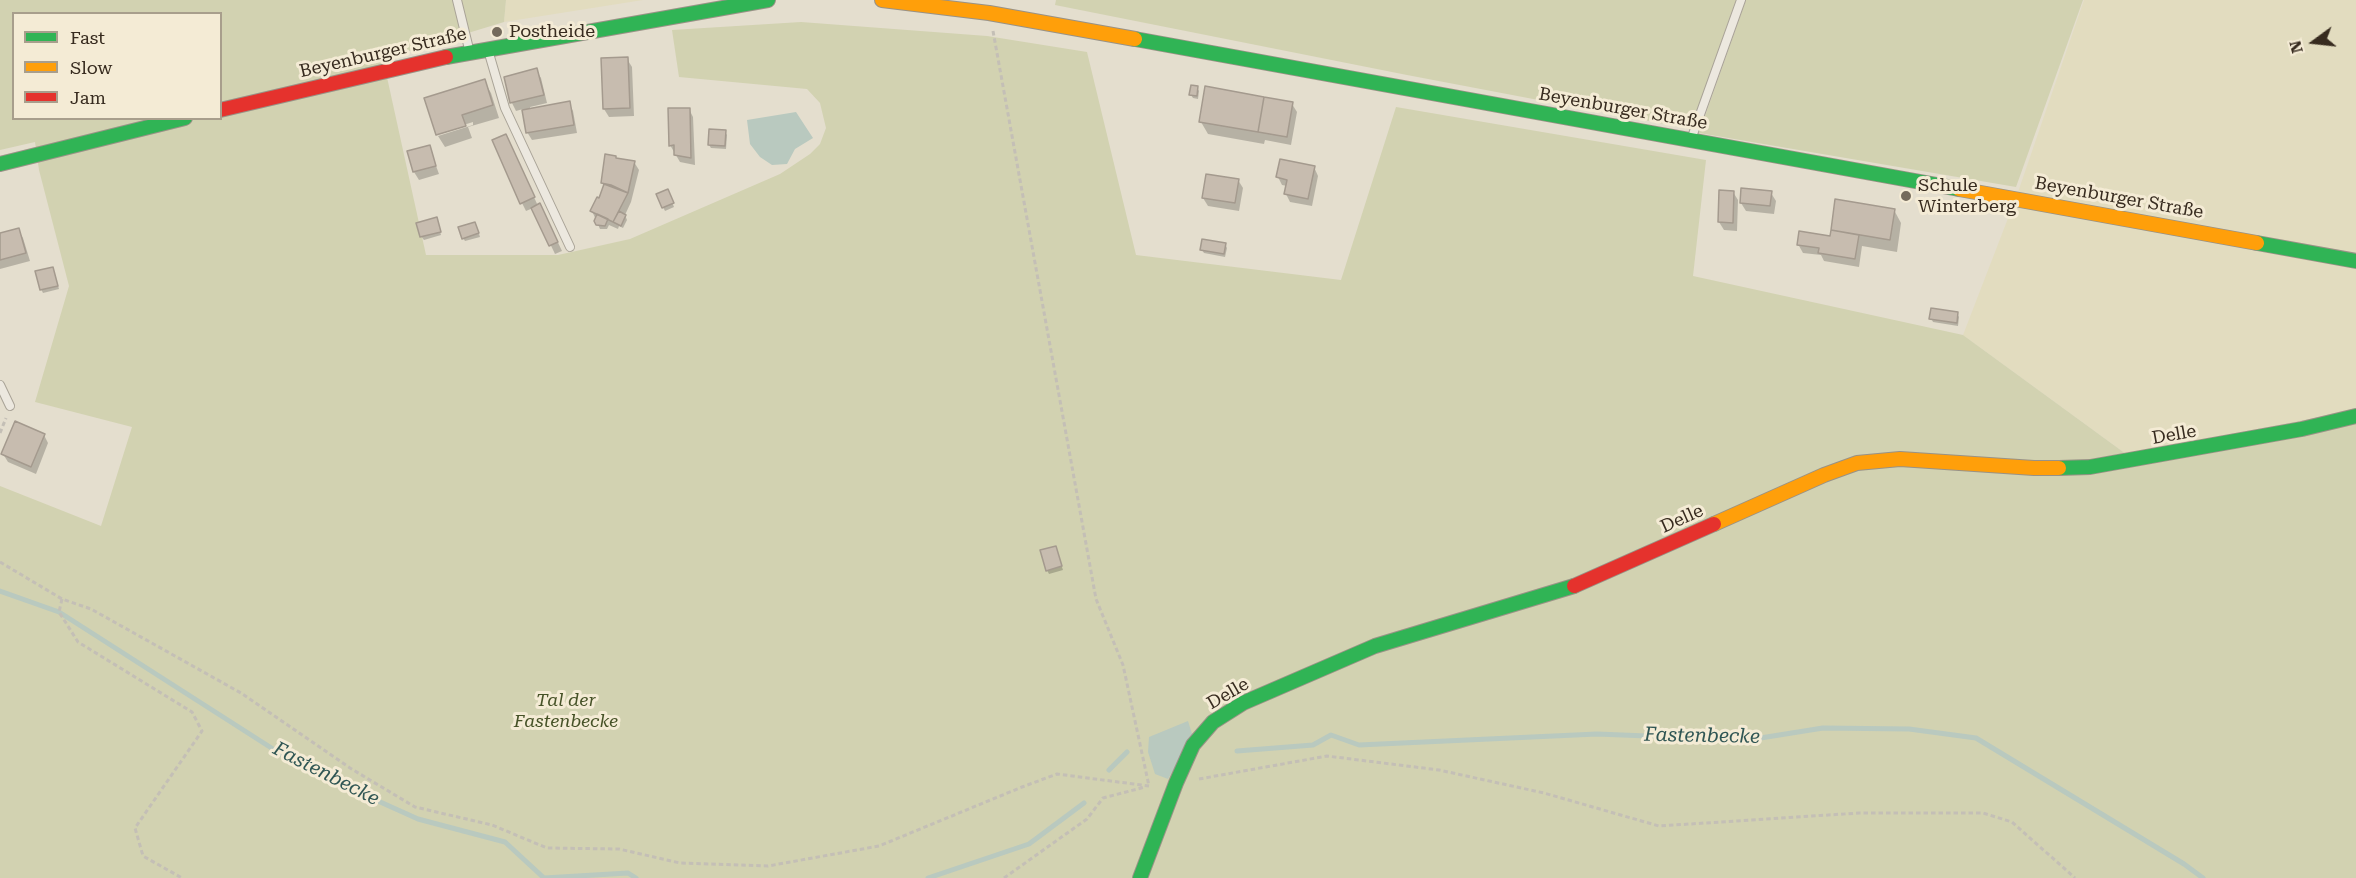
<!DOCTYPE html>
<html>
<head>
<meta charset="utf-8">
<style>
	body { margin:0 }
	#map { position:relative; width:2356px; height:878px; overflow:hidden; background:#e4dece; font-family:"Roboto Serif",serif }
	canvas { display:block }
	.legend { position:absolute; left:12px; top:12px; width:210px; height:108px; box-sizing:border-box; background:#f4ebd5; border:2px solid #a89e8c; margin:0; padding:8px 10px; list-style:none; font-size:18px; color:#372b1f }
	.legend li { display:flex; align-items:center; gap:12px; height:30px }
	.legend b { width:30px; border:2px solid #a89e8c }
	.north { position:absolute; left:2284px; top:12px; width:60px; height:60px; -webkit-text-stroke:4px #f4ebd5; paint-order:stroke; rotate:255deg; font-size:16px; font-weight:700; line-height:24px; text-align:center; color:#372b1f }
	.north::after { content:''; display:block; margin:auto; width:21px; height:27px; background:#372b1f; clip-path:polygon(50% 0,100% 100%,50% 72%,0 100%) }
</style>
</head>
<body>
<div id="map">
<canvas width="2356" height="878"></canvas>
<ul class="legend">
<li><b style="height:8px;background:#30b455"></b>Fast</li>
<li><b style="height:8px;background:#ff9f0a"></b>Slow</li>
<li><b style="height:8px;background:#e5322d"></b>Jam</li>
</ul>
<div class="north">N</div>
</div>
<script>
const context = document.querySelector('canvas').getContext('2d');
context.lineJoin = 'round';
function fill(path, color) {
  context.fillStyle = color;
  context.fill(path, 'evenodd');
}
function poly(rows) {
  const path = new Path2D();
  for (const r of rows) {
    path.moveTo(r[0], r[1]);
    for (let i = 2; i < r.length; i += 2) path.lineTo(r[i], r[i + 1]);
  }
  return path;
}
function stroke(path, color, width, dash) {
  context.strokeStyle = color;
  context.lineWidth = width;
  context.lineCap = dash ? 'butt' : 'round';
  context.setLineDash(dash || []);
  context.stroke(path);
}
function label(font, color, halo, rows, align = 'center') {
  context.font = font + ' "Roboto Serif",serif';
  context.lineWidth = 6;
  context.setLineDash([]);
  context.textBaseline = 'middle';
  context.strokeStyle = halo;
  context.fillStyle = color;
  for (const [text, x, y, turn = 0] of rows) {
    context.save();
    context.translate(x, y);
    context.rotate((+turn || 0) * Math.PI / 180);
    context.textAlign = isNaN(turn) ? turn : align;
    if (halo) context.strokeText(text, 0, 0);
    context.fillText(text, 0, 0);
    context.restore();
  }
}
const farmland = poly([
	[506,0,643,0,504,22],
	[2084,0,2356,0,2356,410,2126,454,1963,335,2017,195]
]);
const green = poly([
	[0,0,506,0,504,22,383,59,426,255,558,255,630,239,780,174,810,154,820,144,826,128,820,103,807,89,679,77,672,30,801,22,987,36,1087,52,1136,255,1341,280,1396,107,1706,160,1693,276,1963,335,2126,454,2356,410,2356,878,0,878,0,486,101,526,132,427,35,402,69,286,39,170,35,142,0,150],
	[14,14,220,14,220,118,14,118],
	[1056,0,1736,0,1691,129,1407,75,1055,5],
	[1746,0,2083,0,2016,187,1699,133]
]);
const water = poly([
	[796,112,813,138,795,149,787,164,772,165,760,157,750,144,747,120],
	[1188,721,1193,737,1168,779,1155,774,1148,752,1149,737]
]);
const shadow = poly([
	[627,59,632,67,634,116,609,117,604,109],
	[536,70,541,78,547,103,530,107,530,110,569,103,573,111,577,133,532,140,527,132,523,109,516,111,512,103],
	[484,81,491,93,499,118,468,127,472,138,445,147,438,136,473,125,473,122,438,133,438,135,426,99],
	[1197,88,1199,91,1198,99,1193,98,1191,95],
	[1292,104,1297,112,1291,145,1265,140,1264,144,1208,134,1201,122],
	[689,109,693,117,695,165,680,162,670,145],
	[725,132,727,135,726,149,711,148,709,145],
	[510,144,538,206,544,213,562,251,555,254,533,208,526,211,522,203],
	[429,147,439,174,419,180,414,172],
	[617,160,634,162,639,170,631,202,625,215,627,220,623,228,619,226,618,229,609,225,607,229,600,229,592,211,600,200,605,187,602,183],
	[1314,167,1318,176,1312,206,1290,202,1286,194,1287,186,1282,185,1278,177],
	[1238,180,1243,188,1239,211,1208,206,1203,198],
	[1733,192,1738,200,1737,231,1724,230,1719,222],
	[1771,193,1776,201,1774,214,1746,211,1741,203],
	[669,195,674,207,665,211,663,207],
	[1894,210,1901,223,1897,252,1862,246,1859,267,1824,261,1821,255,1803,253,1798,244,1831,238,1832,230],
	[438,223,441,235,424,240,421,236],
	[477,227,480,237,465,241,463,238],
	[18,230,23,238,30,261,0,269,0,235],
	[1225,244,1227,248,1225,257,1204,253,1202,250],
	[54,272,59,289,43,293,41,289],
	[1957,314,1959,317,1958,326,1933,322,1931,318],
	[44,435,48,443,36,474,8,462,3,454],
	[1055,547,1063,570,1049,574,1047,570]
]);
const stream = poly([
	[0,591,59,612,298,765,418,819,505,842,544,878,628,873,636,878],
	[1237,751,1313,745,1331,735,1359,745,1597,734,1748,740,1823,728,1909,729,1976,738,2184,864,2203,878],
	[1109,770,1127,752],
	[928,878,1029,844,1084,803]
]);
const building = poly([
	[628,57,630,108,603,109,601,58,628,57],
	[537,68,544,95,510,103,504,77,537,68],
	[485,79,493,105,462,115,466,126,436,135,424,98,485,79],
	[1191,85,1198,86,1197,96,1189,95,1191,85],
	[1205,86,1264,97,1258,132,1199,122,1205,86],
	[1264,97,1293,102,1287,137,1258,132,1264,97],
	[570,101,574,125,526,133,522,110,570,101],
	[668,108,690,108,691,158,674,155,674,145,669,146,668,108],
	[709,129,726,130,725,146,708,145,709,129],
	[506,134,535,197,520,204,492,140,506,134],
	[430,145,436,166,413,172,407,151,430,145],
	[605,154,616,156,616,158,635,161,628,193,611,185,601,183,605,154],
	[1280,159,1315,166,1308,199,1284,194,1287,180,1276,177,1280,159],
	[1206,174,1239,179,1235,203,1202,198,1206,174],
	[604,184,628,193,613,222,590,211,597,197,599,198,604,184],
	[1741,188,1772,191,1770,206,1740,203,1741,188],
	[668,189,674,203,662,208,656,194,668,189],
	[1719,190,1734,191,1733,223,1718,222,1719,190],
	[1835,199,1895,209,1890,240,1831,230,1835,199],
	[540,203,558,242,549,246,531,208,540,203],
	[619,211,626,215,621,226,613,222,619,211],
	[597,214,608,219,605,226,596,225,594,221,597,214],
	[437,217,441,232,420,237,416,223,437,217],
	[475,222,479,233,462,239,458,227,475,222],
	[19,228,26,253,0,260,0,233,19,228],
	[1831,230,1859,235,1855,259,1818,253,1819,248,1797,245,1799,231,1830,236,1831,230],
	[1202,239,1226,243,1224,254,1200,250,1202,239],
	[53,267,58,286,40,290,35,271,53,267],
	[1931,308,1958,312,1957,323,1929,319,1931,308],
	[15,421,45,434,31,467,1,454,15,421],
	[1056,546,1062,566,1046,571,1040,550,1056,546]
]);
const path = poly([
	[993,31,1096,599,1123,665,1149,786],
	[0,433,6,418],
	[0,562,62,599,91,609,241,693,350,768,415,807,492,825,547,848,619,849,680,863,768,866,879,846,1022,787,1057,774,1149,786],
	[62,599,59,612,78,642,192,712,202,731,135,828,143,856,182,878],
	[1199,779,1327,756,1439,770,1544,793,1659,826,1859,813,1983,813,2012,822,2075,878],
	[1004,878,1087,819,1103,798,1145,787]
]);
const lane = poly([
	[457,0,469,49],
	[488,50,505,108,570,247],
	[1692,137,1741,0],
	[0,385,10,406]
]);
const fast = poly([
	[1135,39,1959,189],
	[446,57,768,0],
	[0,164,185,118],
	[2257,243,2356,261],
	[2059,468,2090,467,2302,429,2356,416],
	[1140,878,1176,783,1193,745,1213,722,1243,703,1375,646,1574,586]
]);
const slow = poly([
	[882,0,989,13,1135,39],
	[1959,189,2257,243],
	[1714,524,1824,475,1857,463,1900,459,2034,468,2059,468]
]);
const jam = poly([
	[220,110,446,57],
	[1574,586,1714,524]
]);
const markers = [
	[497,32,6,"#746a5c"],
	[1906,196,6,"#746a5c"]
];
const poiNames = [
	["Postheide",509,32],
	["Schule",1918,186],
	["Winterberg",1918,207]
];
const streetNames = [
	["Beyenburger Straße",383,53,-13],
	["Beyenburger Straße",1623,109,10],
	["Beyenburger Straße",2119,198,10],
	["Delle",2174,435,-10],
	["Delle",1682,519,-24],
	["Delle",1228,694,-30]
];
const parkNames = [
	["Tal der",566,701],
	["Fastenbecke",566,722]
];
const waterNames = [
	["Fastenbecke",1702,736,1],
	["Fastenbecke",326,774,27]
];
fill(farmland, '#e2dcbf');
fill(green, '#d2d2b1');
fill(water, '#b9c9bf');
fill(shadow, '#0003');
stroke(stream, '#b9c9bf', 5);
fill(building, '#c7bcaf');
stroke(building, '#a49a8e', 1.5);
stroke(lane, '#a9a397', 10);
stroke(fast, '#999286', 16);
stroke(slow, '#999286', 16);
stroke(jam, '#999286', 16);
stroke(path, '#c4bfb6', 3, [4.5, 3]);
stroke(lane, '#ece8df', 8);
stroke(fast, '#30b455', 14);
stroke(slow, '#ff9f0a', 14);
stroke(jam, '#e5322d', 14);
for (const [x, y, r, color] of markers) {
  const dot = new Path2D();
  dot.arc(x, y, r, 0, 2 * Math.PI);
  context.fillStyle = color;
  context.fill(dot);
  stroke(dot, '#f4ebd5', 2);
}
label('18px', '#372b1f', '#f4ebd5', poiNames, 'left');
label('18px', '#372b1f', '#f4ebd5', streetNames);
label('italic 18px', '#465227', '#f4ebd5', parkNames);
label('italic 20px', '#305654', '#f4ebd5', waterNames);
</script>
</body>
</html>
